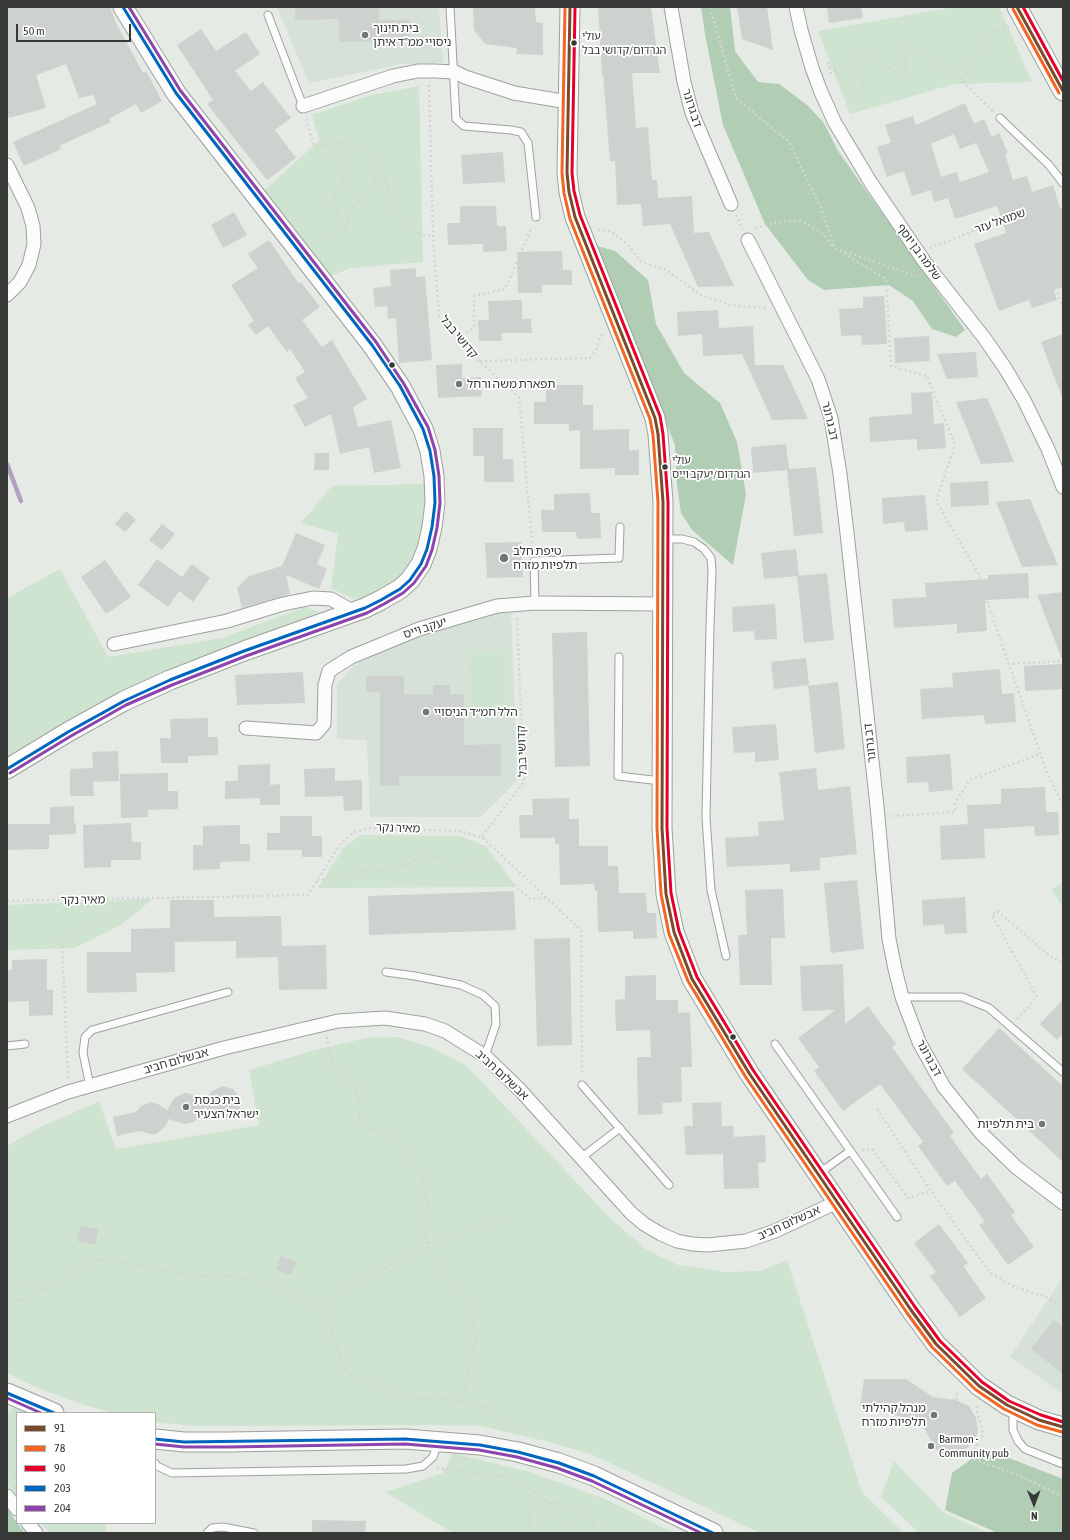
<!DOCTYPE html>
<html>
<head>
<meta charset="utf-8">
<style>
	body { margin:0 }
	#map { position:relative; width:1070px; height:1540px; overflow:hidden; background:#e5eae5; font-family:"Asap Condensed",sans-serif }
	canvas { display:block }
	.frame { position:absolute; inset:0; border:8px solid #363936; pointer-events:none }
	.legend { position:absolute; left:16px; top:1412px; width:140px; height:112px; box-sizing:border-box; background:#fff; border:1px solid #afb0af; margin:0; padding:5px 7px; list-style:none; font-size:12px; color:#363936 }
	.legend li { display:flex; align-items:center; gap:8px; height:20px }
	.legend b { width:20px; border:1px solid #afb0af }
	.north { position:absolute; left:1014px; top:1484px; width:40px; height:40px; -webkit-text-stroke:3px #fff; paint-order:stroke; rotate:179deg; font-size:11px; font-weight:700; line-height:16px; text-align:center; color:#363936 }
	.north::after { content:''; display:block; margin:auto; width:14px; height:18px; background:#363936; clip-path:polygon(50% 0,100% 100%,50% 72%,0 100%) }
	.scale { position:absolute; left:16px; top:24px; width:115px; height:18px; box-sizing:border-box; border:2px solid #363936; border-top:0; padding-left:5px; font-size:12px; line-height:14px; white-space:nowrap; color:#363936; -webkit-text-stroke:3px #fff; paint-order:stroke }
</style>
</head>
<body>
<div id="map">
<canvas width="1070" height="1540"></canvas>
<div class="frame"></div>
<ul class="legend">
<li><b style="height:5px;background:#7a4b2a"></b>91</li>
<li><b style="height:5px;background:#f26522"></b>78</li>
<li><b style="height:5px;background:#e4002b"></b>90</li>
<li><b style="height:5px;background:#0065bd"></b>203</li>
<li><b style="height:5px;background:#8e44ad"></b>204</li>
</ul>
<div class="north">N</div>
<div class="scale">50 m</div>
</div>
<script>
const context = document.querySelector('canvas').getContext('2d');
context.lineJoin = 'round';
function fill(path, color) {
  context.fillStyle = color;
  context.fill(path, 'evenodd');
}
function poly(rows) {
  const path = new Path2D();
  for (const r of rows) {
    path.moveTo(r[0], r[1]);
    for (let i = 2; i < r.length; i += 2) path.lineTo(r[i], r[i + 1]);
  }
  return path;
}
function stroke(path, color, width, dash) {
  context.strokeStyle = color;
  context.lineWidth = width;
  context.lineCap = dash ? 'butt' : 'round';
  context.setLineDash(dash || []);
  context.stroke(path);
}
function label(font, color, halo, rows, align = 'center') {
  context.font = font + ' "Asap Condensed","Noto Sans Hebrew",sans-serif';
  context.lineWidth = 3.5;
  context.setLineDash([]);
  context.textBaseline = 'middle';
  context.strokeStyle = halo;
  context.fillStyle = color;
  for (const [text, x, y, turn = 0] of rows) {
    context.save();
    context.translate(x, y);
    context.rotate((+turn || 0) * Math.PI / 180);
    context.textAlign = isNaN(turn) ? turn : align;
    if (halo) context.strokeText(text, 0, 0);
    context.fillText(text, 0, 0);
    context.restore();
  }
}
const built = poly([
	[277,7,439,7,443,63,401,64,309,83],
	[511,610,517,781,481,817,370,817,367,740,337,739,337,684,354,665,424,631],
	[1063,1277,1063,1394,1010,1357]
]);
const green = poly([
	[955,7,999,7,1032,82,954,84,850,114,818,31],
	[419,86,423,262,350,268,331,276,262,192,319,141,312,115,371,95],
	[427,484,427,523,413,555,399,580,359,601,331,588,338,534,301,523,332,486],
	[60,569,108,657,222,638,305,607,325,614,7,761,7,598],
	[510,650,510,716,470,717,469,651],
	[361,835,459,836,486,846,517,887,318,888,343,848],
	[1063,882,1063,907,1052,890],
	[153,899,119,926,75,948,7,950,7,905],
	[398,1037,432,1048,467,1066,610,1218,647,1250,678,1265,726,1272,760,1271,787,1260,862,1492,904,1533,760,1533,593,1455,545,1441,481,1426,427,1425,195,1426,155,1422,155,1413,114,1413,84,1405,40,1389,7,1373,7,1146,42,1126,99,1102,116,1149,259,1125,249,1070,311,1051,366,1038],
	[14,1407,28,1413,17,1413,17,1496,7,1484,7,1414],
	[453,1453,530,1472,605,1499,674,1533,453,1533,385,1492,443,1473],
	[894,1461,944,1513,989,1533,919,1533,881,1497],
	[41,1523,107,1523,105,1533,50,1533]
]);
const forest = poly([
	[701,7,730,7,735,51,758,82,779,84,807,105,824,123,838,151,965,330,956,337,932,329,913,301,889,285,824,290,808,280,765,224,723,125,705,34],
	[594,245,615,251,648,280,656,324,684,373,720,403,737,442,746,494,733,565,692,530,681,513,677,484,675,445],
	[984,1450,989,1454,1009,1458,1063,1479,1063,1533,998,1533,945,1510,952,1473],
	[7,1508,17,1523,25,1533,7,1533]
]);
const stream = poly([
	[7,464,21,501]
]);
const building = poly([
	[7,7,110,7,116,23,143,73,146,71,162,101,141,113,136,104,109,119,111,122,59,146,61,149,24,166,13,142,97,104,93,95,79,98,66,64,36,75,46,108,9,118,7,111],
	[295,7,379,7,379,20,410,20,410,42,339,42,339,19,295,20],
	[473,7,535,7,536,22,543,23,543,55,516,54,517,48,485,44,474,30],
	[598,7,651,7,660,73,632,73,636,128,648,127,652,180,657,180,658,198,692,196,694,233,709,232,734,286,698,287,670,224,643,226,641,204,617,205,615,161,610,161,603,74,602,74],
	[737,7,767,7,773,50,742,39],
	[827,7,861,7,863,18,829,23],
	[201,29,216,51,246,32,260,54,235,71,251,91,263,82,291,118,275,130,296,158,267,180,207,104,213,100,177,45],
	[965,103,974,124,984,119,992,137,999,133,1008,153,1005,154,1013,180,1027,176,1032,192,1053,185,1060,208,1063,207,1063,287,1054,290,1057,300,1032,308,1029,300,999,311,974,244,1006,233,997,206,955,219,948,198,934,202,931,190,912,196,904,171,887,177,877,147,891,142,885,125,913,116,916,125],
	[954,134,960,149,976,143,989,172,960,182,957,172,941,177,931,144],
	[503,152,505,182,463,184,461,155],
	[460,206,496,206,497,226,506,226,507,251,483,252,483,244,448,245,447,223,460,223],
	[234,212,247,235,223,248,211,225],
	[269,240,299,284,301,282,320,307,302,320,322,347,332,340,367,399,353,407,358,427,391,420,401,468,374,473,369,447,340,454,331,414,305,427,293,405,308,398,295,378,305,372,290,349,287,352,268,326,256,335,248,325,254,321,231,285,258,268,248,254],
	[562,251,563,270,572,270,572,285,542,285,542,293,518,293,517,252],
	[416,268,416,277,425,276,432,360,399,363,396,318,388,319,387,306,375,307,373,288,391,286,390,270],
	[884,296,887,344,862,345,861,335,841,336,839,309,863,308,863,297],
	[522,300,522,319,531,319,532,333,501,333,502,341,479,341,478,320,489,320,488,301],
	[718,310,719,328,753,326,755,365,783,365,808,419,772,420,742,354,703,356,702,334,678,336,677,312],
	[1063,334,1063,396,1062,397,1041,342],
	[929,336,930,361,895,363,894,338],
	[976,352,978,377,947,379,937,354],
	[462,364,462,378,481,377,482,396,438,398,436,365],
	[546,385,583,385,583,405,593,405,593,430,629,429,629,450,639,450,639,475,615,475,615,468,580,469,580,430,569,431,569,424,534,424,534,402,546,402],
	[932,392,934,424,944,423,946,448,917,450,917,439,870,442,869,417,912,414,911,393],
	[987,398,1002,432,1014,462,981,464,956,402],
	[473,428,503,428,503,459,513,459,514,482,484,482,484,456,473,456],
	[786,444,789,469,816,467,823,533,794,536,787,470,753,473,751,447],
	[315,453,329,453,329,470,314,470],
	[988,481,989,505,951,507,950,483],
	[590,493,591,513,600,513,601,538,577,539,576,532,542,532,541,510,554,510,554,494],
	[925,495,928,530,905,532,904,522,883,524,882,498],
	[1030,499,1058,565,1022,567,996,502],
	[126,511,136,520,125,532,115,524],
	[162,524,175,534,162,550,149,540],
	[296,533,325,545,317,564,327,569,319,589,286,575,290,594,242,608,237,588,249,576,282,566],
	[521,542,523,577,487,578,485,543],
	[796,549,799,576,764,579,761,553],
	[157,559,182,577,192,564,210,578,193,602,179,591,168,607,138,585],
	[105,560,131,597,106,614,81,577],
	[827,573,834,640,804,643,797,576],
	[1028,573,1029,598,985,600,987,631,957,633,957,624,894,628,892,599,926,597,925,583,988,579,988,575],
	[1063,592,1063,659,1062,659,1037,595],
	[775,604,777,639,755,640,754,631,733,632,732,607],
	[587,632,590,766,555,767,552,633],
	[806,658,809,685,774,689,771,662],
	[1063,664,1063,689,1025,691,1024,666],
	[1000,669,1002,694,1014,693,1016,722,985,724,984,715,922,719,920,689,953,687,952,673],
	[303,672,305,703,237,705,235,675],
	[366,676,404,676,404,694,433,694,433,685,450,685,450,694,464,694,464,745,501,744,501,776,399,776,399,786,380,786,380,692,366,692],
	[838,682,845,749,815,753,808,686],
	[208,718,208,737,218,737,218,755,188,756,188,763,161,763,160,738,171,738,170,719],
	[776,724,779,760,755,762,755,752,734,753,732,727],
	[118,751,119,781,93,782,94,796,70,796,70,769,93,768,92,752],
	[950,754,953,790,929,792,928,782,907,783,906,757],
	[270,764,270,785,280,784,280,805,260,805,260,798,225,799,225,781,238,781,238,765],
	[335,768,335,781,362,780,362,810,344,811,343,796,305,797,304,769],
	[816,768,818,790,850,786,857,854,820,858,820,870,790,872,790,864,727,867,725,838,759,836,758,822,784,820,779,772],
	[168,773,168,791,178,791,178,809,148,810,148,817,121,818,120,774],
	[1045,787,1046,812,1058,812,1059,835,1035,836,1034,826,984,829,985,858,941,860,940,826,968,824,967,805,1001,804,1001,789],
	[569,798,569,819,579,819,579,846,608,846,608,866,618,866,619,893,646,893,647,913,656,913,657,938,633,939,633,931,598,932,597,891,595,891,594,884,560,885,559,844,555,844,555,838,520,838,519,815,533,815,532,799],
	[74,806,74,823,76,823,76,834,49,835,49,849,7,850,7,824,50,824,50,807],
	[280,816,312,816,312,836,322,836,322,857,302,857,302,850,267,850,267,833,280,833],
	[131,823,132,842,141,842,141,860,111,860,111,867,84,868,83,825],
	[240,825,240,844,250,844,250,861,220,862,220,869,193,870,193,845,203,845,203,826],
	[857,880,864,949,831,953,824,883],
	[783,889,785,938,771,938,772,985,740,985,738,935,747,935,745,890],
	[514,891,516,930,369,935,368,896],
	[965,897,967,933,945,934,944,924,923,926,922,900],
	[170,900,214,900,214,917,281,916,282,946,326,945,327,989,279,990,278,957,236,958,236,941,175,942,175,972,136,973,137,992,87,993,87,952,131,952,131,929,170,928],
	[570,938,572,1045,537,1046,534,939],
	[47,959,47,990,53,990,53,1015,29,1016,29,1001,7,1002,7,970,12,970,12,960],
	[843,964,845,1024,868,1006,896,1044,892,1047,954,1133,950,1136,981,1179,987,1174,1015,1212,1011,1215,1034,1247,1008,1265,979,1225,985,1222,955,1181,947,1186,918,1146,923,1142,880,1084,843,1111,814,1071,819,1067,798,1038,835,1010,802,1011,800,966],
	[656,975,656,1000,678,1000,678,1013,690,1012,692,1067,681,1067,682,1102,662,1103,663,1114,638,1115,637,1057,651,1057,650,1030,616,1031,615,1000,625,999,625,976],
	[1063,999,1063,1034,1057,1040,1040,1024],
	[999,1028,1063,1086,1063,1162,962,1069],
	[223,1086,233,1089,240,1098,241,1104,239,1110,231,1118,219,1119,214,1116,205,1107,198,1119,193,1122,184,1124,169,1119,165,1127,156,1134,151,1134,139,1131,117,1136,113,1117,136,1112,141,1106,151,1102,158,1104,167,1110,175,1097,185,1093,191,1094,205,1101,212,1091],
	[721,1102,722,1126,733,1126,734,1137,765,1135,766,1162,758,1163,759,1188,724,1189,723,1154,686,1155,684,1126,693,1126,692,1103],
	[939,1224,968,1263,963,1266,986,1298,960,1317,930,1276,936,1272,914,1243],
	[81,1225,99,1229,95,1245,77,1241],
	[280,1256,296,1262,291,1275,276,1270],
	[1054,1320,1063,1327,1063,1374,1031,1349],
	[864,1379,906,1379,933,1397,956,1400,969,1406,976,1418,978,1432,973,1443,965,1450,955,1454,942,1455,934,1447,921,1422,860,1406],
	[312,1520,366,1521,365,1533,312,1533]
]);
const path = poly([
	[710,7,736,98,789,142,821,208,835,248,886,279,891,366,927,376,955,445,936,501,978,573,1007,659,1047,773,1063,805],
	[831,74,828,63,864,102,860,50,905,78,906,42,961,80,993,111],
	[961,80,977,57,985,35,1010,27],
	[429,85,433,236,439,317,479,361,519,397,533,552],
	[306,119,314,146,335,143,353,144,362,146,373,154,384,173,389,195,397,212,405,226,422,235,433,236],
	[324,145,337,156,345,173,340,190,333,196,336,211,346,226],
	[736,215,743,229],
	[755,228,784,221,801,221,821,232,834,247],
	[598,230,611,231,628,245,641,262,666,270,701,295,730,305,766,308],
	[314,244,334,235,346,226,352,208,369,193,380,167],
	[930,248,1030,209,1063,308],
	[840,250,917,276],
	[458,338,474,328,474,296,505,289,532,227],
	[480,361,590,358,596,350,600,337,604,334],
	[1008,664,1063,661],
	[892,816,955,812,955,803,970,780,1040,754],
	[482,836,524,782,517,617],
	[317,881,354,872,388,869,408,865,423,855,448,861,462,873,479,859,531,899,547,898],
	[7,901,308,895,341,843,355,832,369,828,460,831,476,836,482,837,581,930,582,1074],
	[1017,1019,1037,997,992,915,997,911,1050,956,1063,963],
	[327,1037,329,1052,333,1064,355,1087,359,1102,359,1117,370,1128,389,1136,410,1156,422,1174,428,1206,426,1226,426,1243,430,1254,446,1276,469,1301,477,1338,470,1361,462,1401],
	[68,1078,62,942,147,899],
	[877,1109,931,1191,990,1273,1015,1287,1049,1298,1063,1308],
	[862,1150,872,1149,908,1198,931,1191],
	[7,1278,42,1290],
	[7,1303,23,1300,63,1279,90,1263,106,1259,195,1276,229,1276,262,1281,293,1292,316,1309,328,1323,347,1374,407,1398,454,1399,484,1407,506,1420,518,1435],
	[316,1309,341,1290,378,1272,426,1243,494,1221,502,1215],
	[956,1400,958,1390],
	[977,1406,977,1411,983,1434,970,1458,1018,1475,1063,1497],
	[17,1466,14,1474,17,1480],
	[437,1468,503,1477,527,1487,549,1502,571,1533],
	[75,1523,79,1526,79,1533],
	[531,1533,529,1515,534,1511,549,1502,563,1504,582,1512,592,1520,596,1533]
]);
const lane = poly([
	[450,7,456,119,464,126,511,130,521,132,528,143,536,217],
	[268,15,303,106],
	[1000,118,1049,165,1063,183],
	[664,539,682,539,694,542,704,549,711,558,712,571,710,625,706,817,711,890,726,956],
	[535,603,534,561,619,558,620,527],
	[619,657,618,776,661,781],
	[386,972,415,976,461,985,483,995,495,1006,496,1024,485,1056],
	[902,997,962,997,989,1008,1063,1072],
	[775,1044,897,1217],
	[7,1046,25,1044],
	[582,1085,669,1185],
	[90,1086,83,1053,85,1037,92,1030,228,992],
	[581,1158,620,1128],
	[818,1174,850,1151],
	[1018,1412,1013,1418,1013,1430,1018,1441,1025,1449,1063,1464],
	[155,1463,157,1466,172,1473,406,1469,423,1466,433,1457,438,1443],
	[207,1533,212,1528,223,1527,254,1533]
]);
const street = poly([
	[671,7,684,82,692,113,731,204],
	[796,7,801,30,812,68,821,92,835,123,871,183,924,261,985,339,1005,368,1024,400,1048,449,1063,487],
	[303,106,393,76,418,71,434,71,455,72,465,77,514,93,568,102],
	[7,165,28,208,33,226,34,244,29,265,20,282,7,295],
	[748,240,818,379,831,418,840,474,847,533,877,806,889,939,895,969,902,997,919,1042,944,1087,981,1133,1016,1167,1063,1203],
	[114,644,227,621,283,604,313,598,331,599,354,612],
	[246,728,316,733,324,724,325,685,329,671,351,657,419,629,497,606,535,603,663,604],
	[7,1116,68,1092,224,1048,338,1021,385,1018,425,1024,445,1031,485,1056,520,1090,631,1213,644,1224,661,1234,677,1241,692,1244,708,1245,746,1241,775,1231,837,1202],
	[7,1496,17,1509],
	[28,1523,36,1533]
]);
const secondary = poly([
	[570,7,567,173,569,192,575,217,655,418,658,434,663,502,662,828,666,894,674,932,692,979,749,1073,911,1310,936,1344,979,1386,1007,1405,1039,1420,1063,1427],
	[1017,7,1063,91],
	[7,769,68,732,124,701,170,680,244,651,365,608,381,600,400,589,410,580,421,564,427,549,432,527,435,503,434,476,430,451,423,429,400,386,372,345,176,93,123,7],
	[7,1393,54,1413],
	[155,1439,184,1442,228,1442,405,1439,480,1445,518,1452,559,1463,594,1476,713,1533]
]);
const bus1 = poly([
	[570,7,567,173,569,192,575,217,655,418,658,434,663,502,662,828,666,894,674,932,692,979,749,1073,911,1310,936,1344,979,1386,1007,1405,1039,1420,1063,1427],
	[1017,7,1063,91]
]);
const bus2 = poly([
	[565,7,562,173,564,193,570,219,650,419,653,435,658,502,657,828,661,894,669,934,688,981,745,1076,907,1313,932,1347,976,1390,1004,1409,1037,1425,1062,1432],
	[1013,9,1059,93]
]);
const bus3 = poly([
	[575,7,572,173,574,191,580,215,660,416,663,434,668,502,667,828,671,893,679,931,697,977,753,1070,915,1307,940,1341,982,1382,1009,1401,1041,1415,1063,1422],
	[1023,7,1063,81]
]);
const bus4 = poly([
	[7,769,68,732,124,701,170,680,244,651,365,608,381,600,400,589,410,580,421,564,427,549,432,527,435,503,434,476,430,451,423,429,400,386,372,345,176,93,123,7],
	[7,1393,54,1413],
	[155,1439,184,1442,405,1439,480,1445,518,1452,559,1463,594,1476,713,1533]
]);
const bus5 = poly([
	[10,773,71,736,126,705,172,685,246,656,367,613,384,604,403,593,414,583,426,566,432,550,437,528,440,503,439,476,435,450,428,427,404,384,376,342,180,90,129,7],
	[7,1398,41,1413],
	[155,1444,184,1447,228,1447,405,1444,479,1450,517,1457,557,1468,592,1481,701,1533]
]);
const markers = [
	[365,35,4,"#737773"],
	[574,43,3.5,"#363936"],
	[392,365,3.5,"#363936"],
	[459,384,4,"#737773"],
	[665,467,3.5,"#363936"],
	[504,558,5,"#737773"],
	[426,712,4,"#737773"],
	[733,1037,3.5,"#363936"],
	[186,1107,4,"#737773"],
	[1042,1124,4,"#737773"],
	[934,1415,4,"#737773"],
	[931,1446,4,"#737773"]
];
const busNames = [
	["עולי",582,37],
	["הגרדום/קדושי בבל",582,51],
	["עולי",672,461],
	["הגרדום/יעקב וייס",672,475]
];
const poiNames = [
	["בית חינוך",373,28],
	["ניסויי ממ\"ד איתן",373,42],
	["תפארת משה ורחל",467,384],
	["טיפת חלב",513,551],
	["תלפיות מזרח",513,565],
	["הלל חמ״ד הניסויי",434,712],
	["בית כנסת",194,1100],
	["ישראל הצעיר",194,1114],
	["בית תלפיות",1034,1124,"right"],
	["מנהל קהילתי",926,1408,"right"],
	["תלפיות מזרח",926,1422,"right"],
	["Barmon -",939,1439],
	["Community pub",939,1453]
];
const streetNames = [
	["דב גרונר",692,108,72],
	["שמואל עזר",1000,221,-20],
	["שלמה בן יוסף",919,252,54],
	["קדושי בבל",459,337,50],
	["דב גרונר",830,421,77],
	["יעקב וייס",425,628,-18],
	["דב גרונר",870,743,-96],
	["קדושי בבל",522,751,-92],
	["מאיר נקר",398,828,2],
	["מאיר נקר",83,900,-1],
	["דב גרונר",929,1058,62],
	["אבשלום חביב",176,1061,-16],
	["אבשלום חביב",502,1075,43],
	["אבשלום חביב",789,1223,-24]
];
fill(built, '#d6e1d7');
fill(green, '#cee4d0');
fill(forest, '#b1cdb3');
stroke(stream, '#b39fc0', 4.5);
fill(building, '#ced2ce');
stroke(lane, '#9ea29e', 9);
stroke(street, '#9ea29e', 15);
stroke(secondary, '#9ea29e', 21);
stroke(path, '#d3d5d3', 2.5, [2, 3]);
stroke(lane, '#fbfcfb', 7);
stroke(street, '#fbfcfb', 13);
stroke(secondary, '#fbfcfb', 19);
stroke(bus1, '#7a4b2a', 3);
stroke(bus2, '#f26522', 3);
stroke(bus3, '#e4002b', 3);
stroke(bus4, '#0065bd', 3);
stroke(bus5, '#8e44ad', 3);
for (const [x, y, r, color] of markers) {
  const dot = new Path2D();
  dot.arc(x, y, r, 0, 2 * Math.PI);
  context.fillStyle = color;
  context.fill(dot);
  stroke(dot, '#fff', 1.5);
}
label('11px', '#363936', '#fff', busNames, 'left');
label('12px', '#363936', '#fff', poiNames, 'left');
label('12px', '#363936', '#fff', streetNames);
</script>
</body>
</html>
